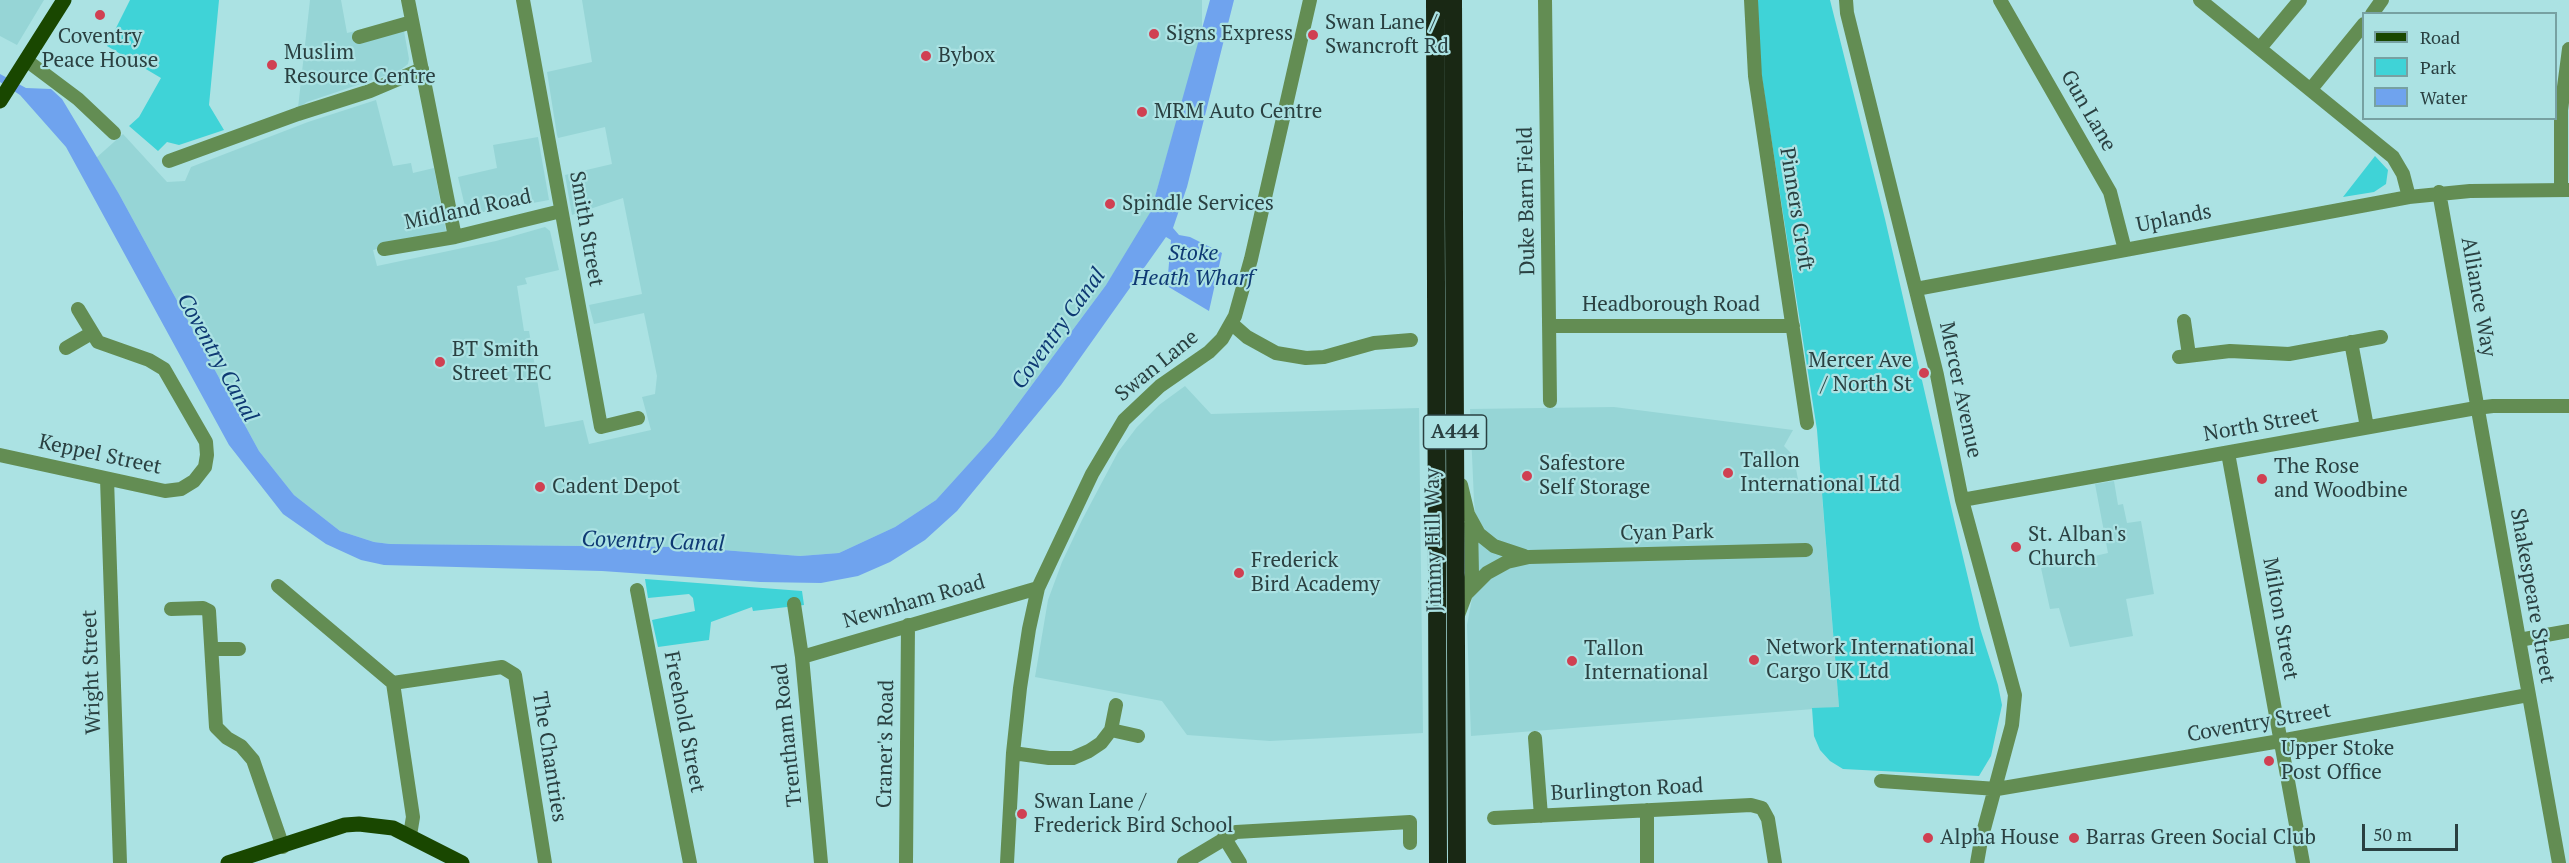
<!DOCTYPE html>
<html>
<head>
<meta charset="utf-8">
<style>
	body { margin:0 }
	#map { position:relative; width:2569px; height:863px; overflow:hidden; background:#abe2e3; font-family:"PT Serif",serif }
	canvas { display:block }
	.legend { position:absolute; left:2362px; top:12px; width:195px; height:108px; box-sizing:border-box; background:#abe2e3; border:2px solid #77a1a2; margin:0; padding:8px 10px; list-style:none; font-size:18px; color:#2a4041 }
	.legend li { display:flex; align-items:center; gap:12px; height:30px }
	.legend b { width:30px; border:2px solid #77a1a2 }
	.scale { position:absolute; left:2362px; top:824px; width:96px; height:27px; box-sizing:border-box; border:3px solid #2a4041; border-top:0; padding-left:8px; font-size:18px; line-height:21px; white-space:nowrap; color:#2a4041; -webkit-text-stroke:4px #abe2e3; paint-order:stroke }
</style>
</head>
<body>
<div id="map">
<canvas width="2569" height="863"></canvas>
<ul class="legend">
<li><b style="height:8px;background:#194700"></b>Road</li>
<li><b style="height:16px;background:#3fd3d7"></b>Park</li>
<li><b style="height:16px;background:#6fa3ee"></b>Water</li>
</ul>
<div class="scale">50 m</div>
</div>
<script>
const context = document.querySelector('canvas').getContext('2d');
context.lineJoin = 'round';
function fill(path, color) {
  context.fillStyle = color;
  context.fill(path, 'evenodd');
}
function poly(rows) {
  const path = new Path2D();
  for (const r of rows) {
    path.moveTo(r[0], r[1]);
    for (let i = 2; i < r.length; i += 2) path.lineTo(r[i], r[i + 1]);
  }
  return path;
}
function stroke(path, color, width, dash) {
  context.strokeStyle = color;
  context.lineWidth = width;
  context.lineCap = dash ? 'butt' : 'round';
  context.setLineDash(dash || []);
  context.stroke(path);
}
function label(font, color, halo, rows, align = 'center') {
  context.font = font + ' "PT Serif",serif';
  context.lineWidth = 4.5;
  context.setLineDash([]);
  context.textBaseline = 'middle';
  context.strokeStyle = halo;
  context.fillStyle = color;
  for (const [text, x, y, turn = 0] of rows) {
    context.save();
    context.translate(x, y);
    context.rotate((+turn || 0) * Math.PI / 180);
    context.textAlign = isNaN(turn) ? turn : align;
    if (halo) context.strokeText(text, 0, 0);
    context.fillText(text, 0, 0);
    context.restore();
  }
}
const built = poly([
	[0,0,44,0,17,45,0,36],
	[310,0,341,0,347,33,402,20,409,59,408,64,399,71,307,102,298,108],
	[582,0,1202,0,1202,33,1151,211,1139,234,1106,285,994,436,936,500,895,527,839,553,800,556,683,547,390,544,374,542,340,531,294,495,259,451,119,194,96,158,123,134,167,182,185,181,191,167,308,122,376,100,393,166,411,163,413,173,434,168,446,231,373,250,377,266,496,241,545,227,550,231,559,270,525,278,527,284,517,286,524,331,529,331,545,427,583,420,589,444,651,430,642,397,655,394,657,376,644,313,594,324,589,305,642,294,623,198,572,215,565,175,612,164,605,127,558,138,557,135,547,72,592,62],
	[538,137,549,200,467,215,458,177,497,168,493,145],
	[1185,386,1211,414,1419,408,1423,733,1270,741,1187,735,1162,701,1035,677,1048,600,1062,562,1082,520,1118,452,1137,427,1159,405],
	[1614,407,1793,430,1784,446,1791,453,1795,463,1799,485,1821,483,1839,707,1471,736,1467,625,1477,572,1478,544,1474,501,1470,409],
	[2114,481,2118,505,2123,504,2127,523,2141,521,2154,594,2126,599,2133,636,2070,647,2059,608,2050,609,2041,568,2108,553,2095,484]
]);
const green = poly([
	[130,0,219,0,209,105,224,130,179,145,167,142,158,151,129,126,139,117,161,78,107,46],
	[1757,0,1830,0,1885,219,1952,511,1980,628,1998,685,2002,705,1991,756,1979,776,1843,769,1830,761,1820,750,1814,736,1812,708,1839,707,1817,430,1766,105,1759,57],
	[2375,156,2388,170,2386,184,2374,192,2343,197],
	[645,579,802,591,804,605,753,611,752,607,711,622,709,640,658,647,652,620,695,611,693,598,689,594,648,598]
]);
const water = poly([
	[1210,0,1234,0,1187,187,1173,228,1179,235,1190,237,1222,253,1209,311,1167,286,1171,240,1166,237,1061,385,957,511,925,540,890,562,858,576,821,583,760,582,602,571,384,565,361,560,326,544,283,514,229,445,66,147,20,95,0,82,0,74,26,88,51,89,62,99,119,194,259,451,294,495,340,531,374,542,390,544,683,547,800,556,839,553,895,527,936,500,994,436,1106,285,1151,211]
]);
const minor = poly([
	[408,0,455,237],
	[523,0,601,427,638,418],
	[1545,0,1550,401],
	[1751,0,1755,76,1807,423],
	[1846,0,1847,13,1937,375,1962,500,2015,695,2012,725,1981,840,1977,863],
	[2000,0,2110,192,2125,250],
	[2200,0,2393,157,2403,174,2409,197],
	[2372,14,2382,0],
	[359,37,412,22],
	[2260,48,2300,0],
	[26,60,78,99,114,133],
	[2311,89,2364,24],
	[169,161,298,114,370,91,422,69],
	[2561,190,2561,110,2569,49],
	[2439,192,2559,863],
	[384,249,455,237,561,211],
	[1916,289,2409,197,2470,191,2569,190],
	[2184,321,2189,355],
	[1231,323,1247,337,1276,353,1306,358,1324,357,1374,343,1411,340],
	[1549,326,1793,326],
	[2351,342,2367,427],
	[66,348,90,334],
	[2179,357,2230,351,2289,354,2381,337],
	[2228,453,2303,863],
	[0,455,165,491,181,489,194,481,205,467,207,455,206,442,164,369,149,360,98,342,78,309],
	[107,479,120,863],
	[1461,485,1468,514,1479,534,1494,546,1524,556],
	[1962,500,2476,408,2493,406,2569,406],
	[278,586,393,683,413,817,410,835],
	[637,590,690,863],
	[1468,590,1472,574,1471,523],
	[794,604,802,657,821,863],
	[171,609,203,608,209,611,216,727,227,738,241,746,253,760,283,847],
	[1458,615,1466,594,1487,573,1507,562,1529,557,1806,550],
	[2519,640,2569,631],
	[212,649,239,649],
	[802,657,1038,588],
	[393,683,502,667,515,675,545,863],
	[1111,730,1138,736],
	[1535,738,1541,816],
	[1013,753,1049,758,1073,758,1089,751,1101,743,1111,730,1116,705],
	[1881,781,1997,789,2280,741,2528,695],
	[1647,810,1647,863],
	[1494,818,1751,805,1762,808,1768,819,1775,863],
	[1224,837,1240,863],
	[906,863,908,625],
	[1007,863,1013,753,1020,688,1029,629,1038,588,1092,474,1124,420,1160,386,1209,352,1222,339,1235,316,1251,259,1310,0],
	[1184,863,1236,832,1410,822,1410,843]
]);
const major = poly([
	[0,101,64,0],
	[228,863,345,825,359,824,393,828,462,863]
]);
const highway = poly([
	[1435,0,1438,863],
	[1453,0,1457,863]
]);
const markers = [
	[100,15,6,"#d04052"],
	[1154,34,6,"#d04052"],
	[1313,35,6,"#d04052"],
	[926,56,6,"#d04052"],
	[272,65,6,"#d04052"],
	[1142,112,6,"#d04052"],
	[1110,204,6,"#d04052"],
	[440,362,6,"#d04052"],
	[1924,373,6,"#d04052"],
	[1728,473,6,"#d04052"],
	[1527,476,6,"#d04052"],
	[2262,479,6,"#d04052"],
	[540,487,6,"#d04052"],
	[2016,547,6,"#d04052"],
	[1239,573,6,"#d04052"],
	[1754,660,6,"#d04052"],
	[1572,661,6,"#d04052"],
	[2269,761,6,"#d04052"],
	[1022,814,6,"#d04052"],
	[1928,838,6,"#d04052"],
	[2074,838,6,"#d04052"]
];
const shields = [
	[1455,432,63]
];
const shieldNames = [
	["A444",1455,432]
];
const poiNames = [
	["Swan Lane /",1325,23],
	["Swancroft Rd",1325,47],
	["Signs Express",1166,34],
	["Coventry",100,37,"center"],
	["Peace House",100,61,"center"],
	["Muslim",284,53],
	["Resource Centre",284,77],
	["Bybox",938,56],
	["MRM Auto Centre",1154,112],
	["Spindle Services",1122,204],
	["BT Smith",452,350],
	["Street TEC",452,374],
	["Mercer Ave",1912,361,"right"],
	["/ North St",1912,385,"right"],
	["Tallon",1740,461],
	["International Ltd",1740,485],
	["Safestore",1539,464],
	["Self Storage",1539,488],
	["The Rose",2274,467],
	["and Woodbine",2274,491],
	["Cadent Depot",552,487],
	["St. Alban's",2028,535],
	["Church",2028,559],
	["Frederick",1251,561],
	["Bird Academy",1251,585],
	["Network International",1766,648],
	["Cargo UK Ltd",1766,672],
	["Tallon",1584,649],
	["International",1584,673],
	["Upper Stoke",2281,749],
	["Post Office",2281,773],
	["Swan Lane /",1034,802],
	["Frederick Bird School",1034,826],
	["Alpha House",1940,838],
	["Barras Green Social Club",2086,838]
];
const streetNames = [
	["Gun Lane",2088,111,60],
	["Duke Barn Field",1527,201,-91],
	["Pinners Croft",1796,209,81],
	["Midland Road",468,210,-12],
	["Uplands",2174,219,-11],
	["Smith Street",586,229,80],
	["Alliance Way",2478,297,80],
	["Headborough Road",1671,305],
	["Swan Lane",1157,366,-39],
	["Mercer Avenue",1960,390,78],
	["North Street",2261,425,-10],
	["Keppel Street",100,455,12],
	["Cyan Park",1667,533,-1],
	["Jimmy Hill Way",1434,540,-91],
	["Shakespeare Street",2532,596,80],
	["Newnham Road",914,602,-16],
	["Milton Street",2280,619,80],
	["Wright Street",92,672,-92],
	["Freehold Street",684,722,79],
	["Coventry Street",2259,723,-10],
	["Trentham Road",788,735,-96],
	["Craner's Road",886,744,-89],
	["The Chantries",549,757,81],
	["Burlington Road",1627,790,-3]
];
const waterNames = [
	["Stoke",1193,254],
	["Heath Wharf",1193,279],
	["Coventry Canal",1059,329,-54],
	["Coventry Canal",217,358,61],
	["Coventry Canal",653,542,2]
];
fill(built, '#96d5d6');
fill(green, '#3fd3d7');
fill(water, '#6fa3ee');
stroke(minor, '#638d53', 14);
stroke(major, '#194700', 15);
stroke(highway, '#192814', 18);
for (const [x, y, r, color] of markers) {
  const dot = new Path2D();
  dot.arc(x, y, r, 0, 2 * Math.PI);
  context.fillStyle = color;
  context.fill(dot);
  stroke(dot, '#abe2e3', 2);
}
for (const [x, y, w] of shields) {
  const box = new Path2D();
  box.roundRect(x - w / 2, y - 17, w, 34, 4.5);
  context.fillStyle = '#abe2e3';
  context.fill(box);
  stroke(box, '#2a4041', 1.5);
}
label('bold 20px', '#2a4041', null, shieldNames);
label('21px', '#2a4041', '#abe2e3', poiNames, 'left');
label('21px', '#2a4041', '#abe2e3', streetNames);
label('italic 22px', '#0e3973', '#abe2e3', waterNames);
</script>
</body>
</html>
